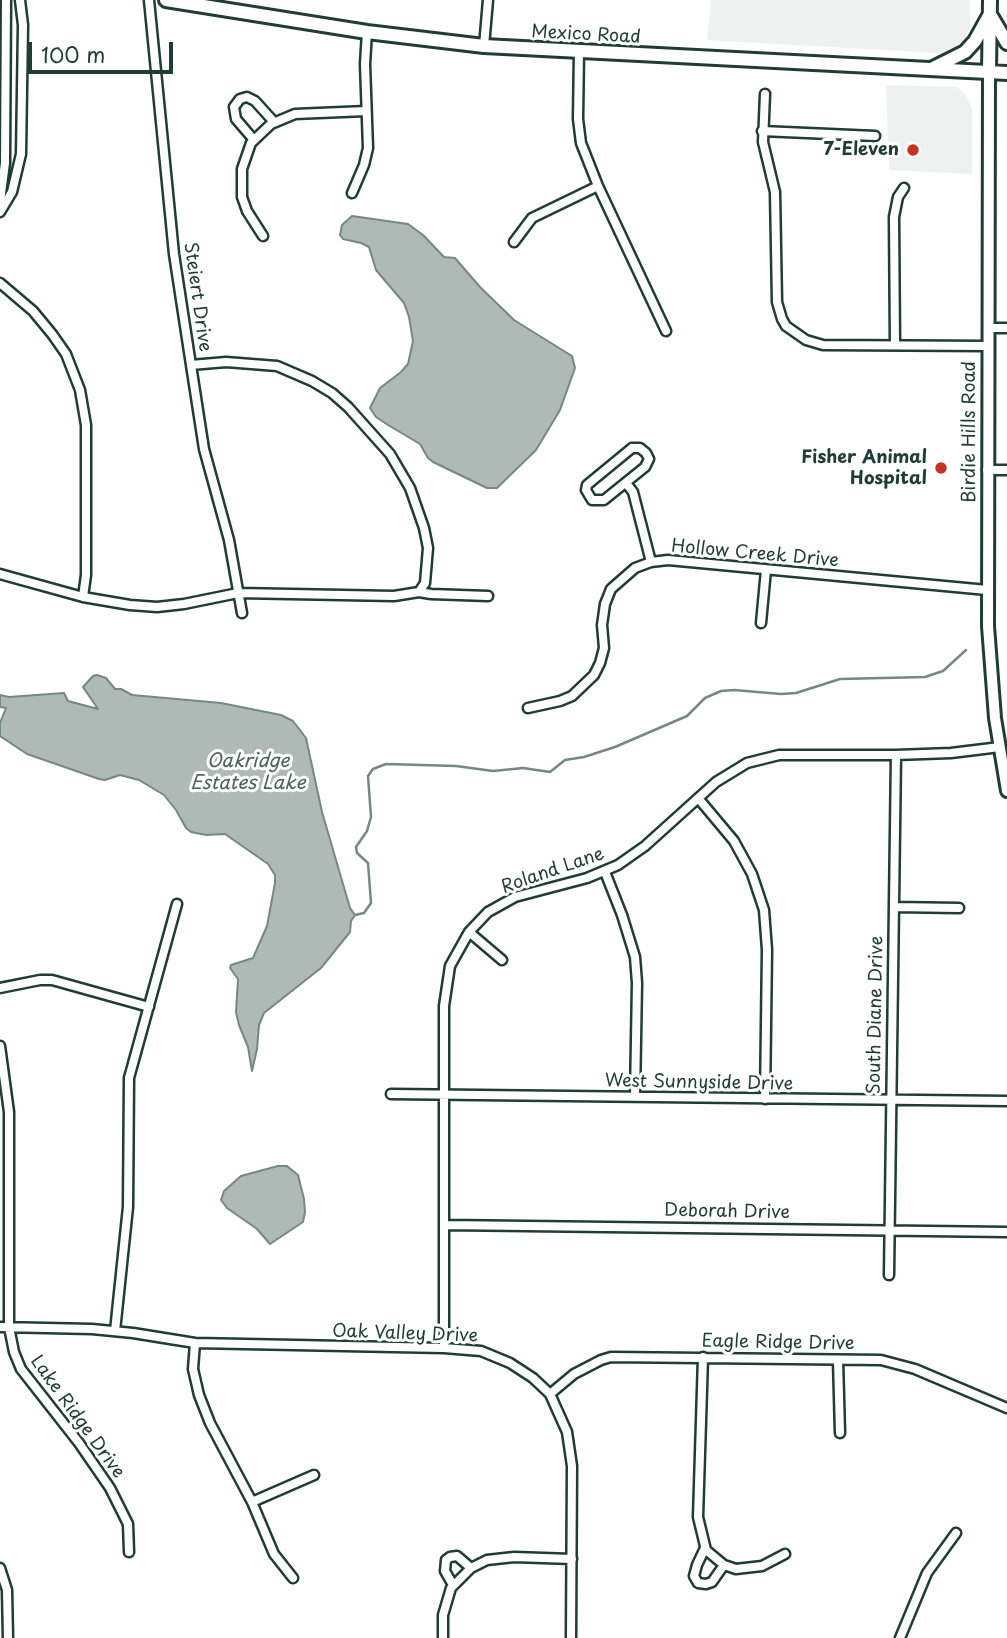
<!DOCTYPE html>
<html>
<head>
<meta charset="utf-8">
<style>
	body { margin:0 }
	#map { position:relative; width:1007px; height:1638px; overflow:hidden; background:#fff; font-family:"Playpen Sans",sans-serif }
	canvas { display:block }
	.scale { position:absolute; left:28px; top:42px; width:145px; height:32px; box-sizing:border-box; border:4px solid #1f3d34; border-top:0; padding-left:9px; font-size:21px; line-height:24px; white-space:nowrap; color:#1f3d34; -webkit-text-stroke:5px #fff; paint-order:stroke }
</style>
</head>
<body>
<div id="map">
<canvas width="1007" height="1638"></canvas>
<div class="scale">100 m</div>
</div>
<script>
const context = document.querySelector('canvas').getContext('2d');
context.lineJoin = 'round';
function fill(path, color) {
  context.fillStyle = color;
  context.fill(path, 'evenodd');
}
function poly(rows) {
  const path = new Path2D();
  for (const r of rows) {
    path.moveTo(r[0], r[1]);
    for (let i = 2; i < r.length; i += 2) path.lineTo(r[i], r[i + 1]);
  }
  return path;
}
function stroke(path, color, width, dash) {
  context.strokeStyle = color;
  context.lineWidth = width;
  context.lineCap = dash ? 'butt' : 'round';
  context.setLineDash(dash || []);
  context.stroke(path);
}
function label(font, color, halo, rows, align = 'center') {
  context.font = font + ' "Playpen Sans",sans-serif';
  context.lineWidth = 6;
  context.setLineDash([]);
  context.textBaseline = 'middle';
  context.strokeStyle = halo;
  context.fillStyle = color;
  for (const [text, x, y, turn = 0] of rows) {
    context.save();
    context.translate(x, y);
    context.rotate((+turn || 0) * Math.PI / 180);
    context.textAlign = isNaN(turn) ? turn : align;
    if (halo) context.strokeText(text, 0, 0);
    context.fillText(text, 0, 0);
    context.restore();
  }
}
const built = poly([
	[711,0,970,0,970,27,965,39,956,47,938,53,707,40],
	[886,85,957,87,966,95,972,109,972,174,889,170]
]);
const water = poly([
	[352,216,408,224,423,235,444,257,455,258,480,287,514,320,572,356,575,368,560,410,536,450,497,488,487,488,433,462,428,458,420,444,388,425,376,417,370,408,380,388,401,372,408,364,413,341,409,317,404,303,376,270,369,247,361,243,343,239,340,235,342,225,352,216],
	[97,675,106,678,115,689,121,689,132,695,221,703,281,715,293,721,306,738,322,812,350,908,355,915,351,921,350,932,321,968,264,1013,259,1025,257,1049,252,1071,248,1047,239,1025,236,1012,238,979,230,968,231,965,253,958,267,926,275,883,275,875,268,864,225,834,206,835,191,832,186,828,176,810,164,795,139,780,120,775,105,780,99,779,27,754,0,736,0,723,6,708,0,707,0,695,9,697,64,693,68,701,98,709,83,687,93,676,97,675],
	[278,1166,287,1166,298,1175,304,1199,305,1212,303,1222,270,1244,257,1229,227,1208,221,1200,224,1191,241,1176,278,1166]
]);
const stream = poly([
	[355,915,364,913,371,903,368,863,357,853,356,847,367,831,371,817,368,776,373,769,386,764,456,766,493,771,523,768,550,772,565,760,584,757,615,747,687,716,705,698,721,691,734,690,781,694,796,693,840,679,925,677,943,671,966,650]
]);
const street = poly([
	[149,0,174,254,191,365,204,449,229,540,242,613],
	[484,46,488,0],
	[579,52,578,119,581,143,598,186,666,331],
	[765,94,763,142,775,192,777,302,782,319,786,326,806,340,823,345,988,346],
	[762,131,875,136],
	[254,140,236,119,234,107,240,99,247,97,255,101,274,122],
	[352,193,364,165,368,148,365,64,367,32],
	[0,201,5,163,6,0],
	[0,212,12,192,21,154,23,25,20,0],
	[263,236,247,211,242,197,242,169,251,143,271,124,295,114,366,111],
	[514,242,532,218,598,186],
	[0,283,33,311,52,334,66,354,80,390,86,425,86,575,83,597],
	[988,328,1007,328],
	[895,345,894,217,898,197,904,188],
	[191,365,226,362,277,366,312,381,332,393,348,407,390,454,410,488,424,528,428,548,425,583,419,592],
	[632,448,640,448,646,453,649,459,645,467,604,500,592,500,586,490,587,485,632,448],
	[987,470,1007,470],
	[626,483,633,492,651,562],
	[0,574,83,597,130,605,157,607,184,604,238,593,394,596,419,592,431,594,488,596],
	[761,623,766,570],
	[528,708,560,701,572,696,594,675,600,663,604,648,602,625,605,604,611,589,635,568,651,562,668,560,987,590],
	[698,798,734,841,752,874,764,910,767,950,765,1099],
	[605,872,622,915,635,957,637,983,635,1097],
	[894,907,959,908],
	[469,932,502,960],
	[0,988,40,980,52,980,149,1007],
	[0,1046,9,1112,9,1327,14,1352,21,1369,79,1443,110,1488,128,1524,129,1552],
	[391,1094,1007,1101],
	[446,1225,1007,1232],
	[889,1275,896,755],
	[0,1327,92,1329,133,1333,195,1343,444,1348,481,1351,510,1363,533,1378,550,1394,567,1432,572,1466,571,1638],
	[115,1331,128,1207,129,1078,177,904],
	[195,1343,193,1369,199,1395,210,1423,252,1502,274,1554,293,1578],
	[444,1348,444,1006,450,966,469,932,488,912,515,897,587,878,618,865,645,846,716,782,747,763,779,755,896,755,951,753,1000,747],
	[703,1357,698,1517,706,1550,724,1565,736,1569,762,1566,785,1554],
	[838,1360,840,1433],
	[550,1394,574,1374,601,1360,611,1357,881,1360,915,1369,1007,1408],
	[252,1502,314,1475],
	[705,1548,697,1565,694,1576,698,1583,706,1584,712,1582,724,1565],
	[0,1568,7,1590,8,1638],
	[453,1585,445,1571,446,1560,450,1557,457,1556,471,1568],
	[443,1638,443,1615,451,1588,471,1568,487,1560,514,1557,572,1559],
	[900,1638,927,1573,956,1533]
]);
const secondary = poly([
	[989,72,988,626,995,718,1007,791]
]);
const primary = poly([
	[166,0,367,32,484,46,1007,73],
	[991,16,1007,43],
	[931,69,965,52,975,41,990,14],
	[989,72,990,0]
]);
const markers = [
	[913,150,7,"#c8321e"],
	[941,468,7,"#c8321e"]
];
const streetNames = [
	["Mexico Road",586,35,3],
	["Steiert Drive",197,297,82],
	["Birdie Hills Road",970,432,-90],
	["Hollow Creek Drive",755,554,5],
	["Roland Lane",553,871,-19],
	["South Diane Drive",876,1015,-89],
	["West Sunnyside Drive",699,1083,1],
	["Deborah Drive",727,1212,1],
	["Oak Valley Drive",405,1334,2],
	["Eagle Ridge Drive",778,1343,1],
	["Lake Ridge Drive",77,1417,54]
];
const poiNames = [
	["7-Eleven",899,150],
	["Fisher Animal",927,458],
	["Hospital",927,479]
];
const waterNames = [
	["Oakridge",248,762],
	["Estates Lake",248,784]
];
fill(built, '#eef1f0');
fill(water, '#afbab7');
stroke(water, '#758883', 2);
stroke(stream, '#758883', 2.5);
stroke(street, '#1f3d34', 13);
stroke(secondary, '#1f3d34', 16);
stroke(primary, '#1f3d34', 18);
stroke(street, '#fff', 8);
stroke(secondary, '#fff', 10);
stroke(primary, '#fff', 12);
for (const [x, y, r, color] of markers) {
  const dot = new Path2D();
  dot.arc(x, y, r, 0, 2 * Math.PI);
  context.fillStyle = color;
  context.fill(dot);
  stroke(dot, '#fff', 2.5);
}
label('18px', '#1f3d34', '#fff', streetNames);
label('bold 18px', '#1f3d34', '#fff', poiNames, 'right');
label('italic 19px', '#4a625b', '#fff', waterNames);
</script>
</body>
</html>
